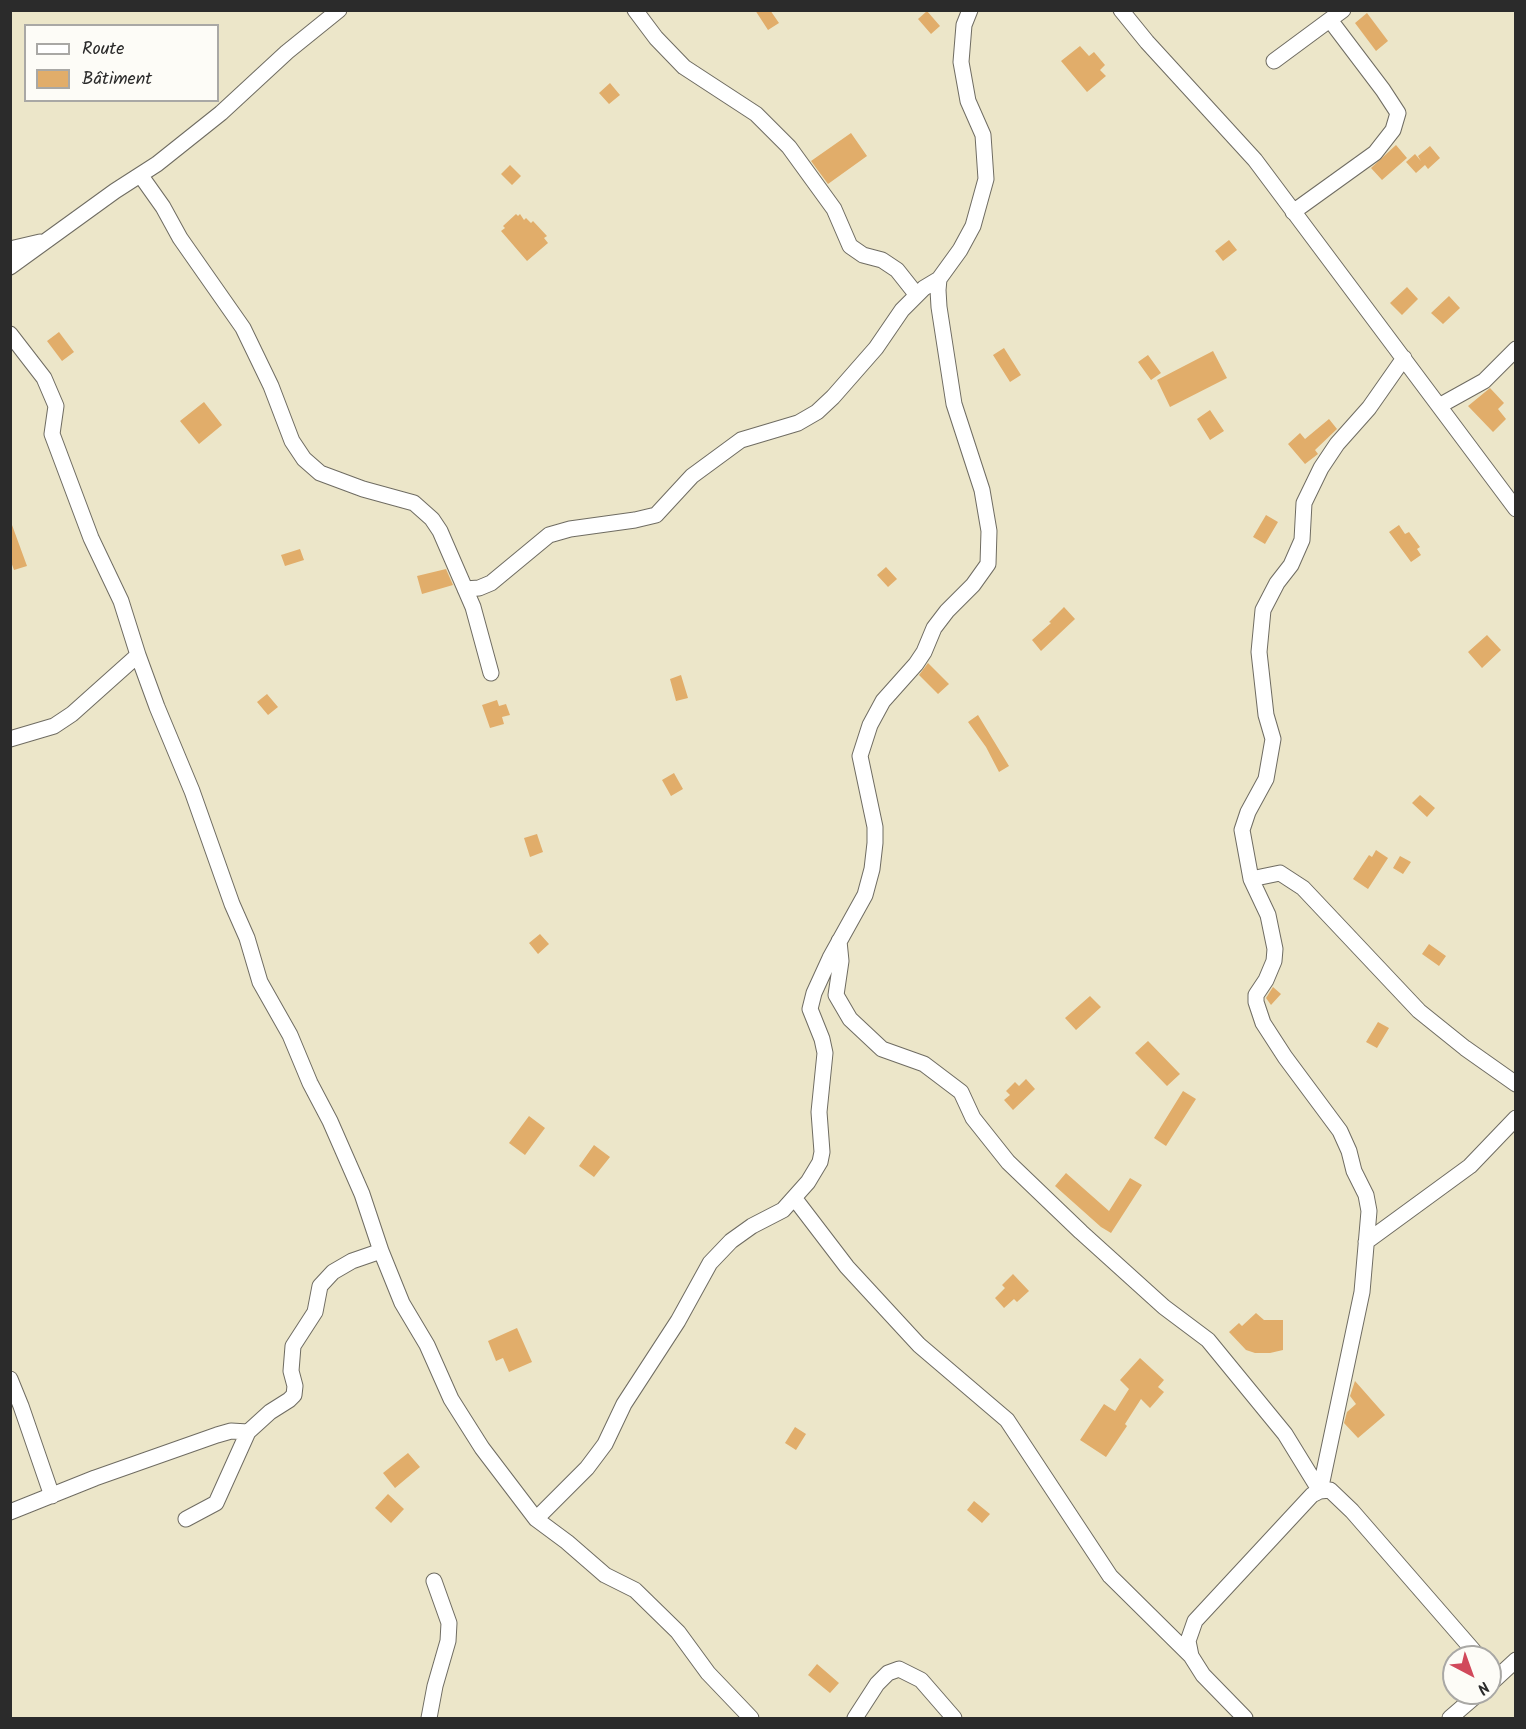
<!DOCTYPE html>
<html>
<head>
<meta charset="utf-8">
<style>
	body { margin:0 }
	#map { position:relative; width:1526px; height:1729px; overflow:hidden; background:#ece6c9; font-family:Kalam,sans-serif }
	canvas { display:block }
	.frame { position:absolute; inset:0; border:12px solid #2b2b2b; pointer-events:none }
	.legend { position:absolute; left:24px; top:24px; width:195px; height:78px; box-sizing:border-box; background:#fdfcf7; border:2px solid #a9a8a5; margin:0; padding:8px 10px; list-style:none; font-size:18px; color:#2b2b2b }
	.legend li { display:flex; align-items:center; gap:12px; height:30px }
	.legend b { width:30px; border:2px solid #a9a8a5 }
	.north { position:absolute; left:1442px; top:1645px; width:60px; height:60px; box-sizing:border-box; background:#fdfcf7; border:2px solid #a9a8a5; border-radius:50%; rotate:139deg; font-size:16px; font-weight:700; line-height:24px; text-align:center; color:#2b2b2b }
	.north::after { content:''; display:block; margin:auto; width:21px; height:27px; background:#d1495b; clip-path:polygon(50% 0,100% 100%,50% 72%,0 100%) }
</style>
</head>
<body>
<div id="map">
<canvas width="1526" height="1729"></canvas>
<div class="frame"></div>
<ul class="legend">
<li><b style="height:8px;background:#fff"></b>Route</li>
<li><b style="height:16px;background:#e1ad6a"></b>Bâtiment</li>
</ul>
<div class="north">N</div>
</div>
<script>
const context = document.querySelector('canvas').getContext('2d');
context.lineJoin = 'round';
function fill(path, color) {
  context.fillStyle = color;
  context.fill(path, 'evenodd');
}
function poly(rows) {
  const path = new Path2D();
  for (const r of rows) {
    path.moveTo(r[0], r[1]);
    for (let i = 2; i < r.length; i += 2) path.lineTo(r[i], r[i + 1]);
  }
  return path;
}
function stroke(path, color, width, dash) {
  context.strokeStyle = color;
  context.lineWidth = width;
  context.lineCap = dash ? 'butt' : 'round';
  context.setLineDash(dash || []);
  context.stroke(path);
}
const building = poly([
	[755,10,770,10,779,23,768,30],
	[927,11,940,26,931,34,918,19],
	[1367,13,1388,41,1376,51,1355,23],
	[1080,46,1089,56,1094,52,1105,65,1100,70,1106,76,1087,92,1061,61],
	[610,83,620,95,609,104,599,93],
	[851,133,867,156,828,184,811,161],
	[1396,145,1407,158,1382,180,1371,168],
	[1430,146,1440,158,1428,169,1425,165,1416,173,1406,162,1415,154,1421,161,1418,156],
	[510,165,521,176,512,185,501,174],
	[516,214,518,216,520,214,524,220,526,218,531,223,533,221,547,236,544,238,548,243,527,261,501,231,505,228,503,226],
	[1229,240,1237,250,1223,261,1215,251],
	[1407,287,1418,299,1402,315,1390,303],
	[1449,296,1460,308,1443,324,1431,313],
	[59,332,74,352,62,361,47,341],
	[1004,348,1021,375,1010,382,993,355],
	[1213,351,1227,378,1170,407,1157,380],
	[1148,355,1161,373,1151,380,1138,362],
	[1490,388,1504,403,1498,409,1506,419,1493,432,1468,406],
	[204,402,222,425,199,444,180,421],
	[1210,410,1224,431,1210,440,1197,419],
	[1329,419,1337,429,1315,450,1318,454,1305,464,1288,444,1300,433,1305,439],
	[1266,515,1278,522,1265,544,1253,537],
	[10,525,12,525,27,566,14,570,10,559],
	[1399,525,1405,534,1409,532,1420,547,1417,549,1421,555,1411,562,1389,532],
	[300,549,304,560,285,566,281,555],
	[886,567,897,579,888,587,877,575],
	[446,569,453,585,422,594,417,576],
	[1064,607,1075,619,1041,651,1032,640,1051,623,1049,622],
	[1487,635,1501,650,1482,668,1468,652],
	[928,663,949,684,938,694,919,675],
	[681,675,688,698,676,701,670,679],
	[267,694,278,707,268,715,257,702],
	[497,700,499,706,506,704,510,715,502,717,504,724,490,728,482,705],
	[978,715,1009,766,999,772,986,747,968,722],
	[674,773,683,789,671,796,662,780],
	[1420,795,1435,808,1427,817,1412,803],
	[537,834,543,852,530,857,524,838],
	[1376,850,1388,858,1368,889,1353,879,1369,855,1372,857],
	[1400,856,1411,862,1403,874,1393,868],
	[540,934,549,944,538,954,529,943],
	[1429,944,1446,956,1439,966,1422,954],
	[1273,987,1281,994,1271,1005,1266,998],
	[1090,996,1101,1007,1076,1030,1065,1018],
	[1378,1022,1389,1028,1377,1048,1366,1042],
	[1148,1041,1180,1074,1167,1086,1135,1053],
	[1026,1079,1035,1089,1013,1110,1004,1100,1010,1095,1006,1091,1015,1082,1019,1086],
	[1183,1091,1196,1099,1166,1146,1154,1138],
	[529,1116,545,1128,525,1155,509,1143],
	[594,1145,610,1157,594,1177,579,1166],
	[1066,1173,1109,1211,1130,1178,1142,1185,1111,1233,1101,1227,1055,1186],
	[1013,1274,1029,1291,1017,1302,1014,1299,1004,1308,995,1298,1005,1288,1002,1285],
	[1256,1313,1264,1320,1283,1320,1283,1350,1270,1353,1255,1353,1246,1350,1229,1332,1239,1323,1242,1326],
	[517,1328,532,1362,509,1372,503,1358,496,1361,488,1341],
	[1140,1358,1164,1380,1158,1387,1164,1392,1150,1408,1141,1399,1125,1424,1127,1426,1106,1457,1080,1440,1104,1404,1115,1411,1129,1389,1120,1380],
	[1355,1381,1385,1415,1358,1438,1344,1423,1347,1412,1356,1404,1350,1396],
	[795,1427,806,1434,796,1450,785,1443],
	[408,1453,420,1467,395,1488,383,1473],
	[388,1494,404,1509,391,1523,375,1508],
	[974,1501,990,1514,982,1523,967,1510],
	[817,1664,839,1683,830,1693,808,1675]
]);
const minor = poly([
	[635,10,656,38,684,67,756,114,789,147,834,209,850,246,863,255,882,260,897,270,916,294],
	[1121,10,1147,42,1255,160,1516,509],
	[1274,61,1343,10],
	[141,176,163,207,180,238,243,328,271,386,292,441,304,459,320,473,363,489,414,503,432,519,440,531,473,607,491,673],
	[1293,212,1375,153,1393,130,1398,113,1383,90,1330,20],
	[10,249,40,242],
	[10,267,115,191,157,164,221,113,287,52,339,10],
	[10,334,44,378,56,406,52,434,91,538,121,601,138,655,72,714,54,726,10,739],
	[1439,406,1484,381,1516,349],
	[465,589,479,588,491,583,549,535,570,529,635,520,656,515,692,476,741,440,798,423,817,412,833,397,876,348,902,310,924,288,939,279],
	[138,655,157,707,192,791,232,904,247,938,260,982,290,1035,310,1083,330,1121,362,1194,381,1251,402,1303,427,1345,451,1399,482,1448,536,1519,567,1542,605,1575,635,1590,678,1632,708,1673,751,1718],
	[1251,879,1280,873,1303,888,1419,1011,1465,1048,1516,1084],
	[839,941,841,961,836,995,850,1019,882,1049,924,1064,961,1092,973,1118,1008,1162,1081,1232,1164,1307,1208,1340,1285,1434,1320,1491],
	[795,1199,847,1267,919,1345,1007,1420,1110,1576,1191,1656],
	[1366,1242,1470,1166,1516,1118],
	[10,1379,21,1406,52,1496],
	[1320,1491,1362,1292,1369,1211,1366,1195,1354,1171,1349,1151,1340,1131,1285,1057,1263,1023,1256,1002,1256,995,1266,980,1274,961,1275,949,1268,915,1251,879,1242,830,1248,812,1266,779,1273,739,1266,715,1259,652,1263,610,1277,583,1291,565,1302,540,1304,503,1321,468,1337,444,1369,408,1404,358],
	[10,1512,95,1478,217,1435,231,1431,248,1432],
	[186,1519,216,1503,248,1432,270,1412,289,1400,294,1395,295,1386,291,1371,293,1346,315,1312,320,1286,333,1272,352,1261,381,1251],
	[536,1519,587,1468,605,1444,624,1404,678,1321,710,1263,731,1241,752,1226,783,1210,808,1182,820,1162,822,1152,819,1112,825,1053,822,1039,810,1009,814,993,830,958,865,895,872,869,875,843,875,827,860,756,870,725,883,701,916,664,924,652,934,628,947,611,973,585,988,564,989,531,982,490,954,404,939,307,938,290,939,279,960,250,973,226,986,179,983,135,968,101,961,62,964,25,970,10],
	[1490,1684,1516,1660],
	[429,1718,435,1686,448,1641,449,1623,434,1581],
	[855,1718,877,1684,888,1673,899,1669,921,1680,954,1718],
	[1245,1718,1203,1675,1191,1656,1188,1641,1195,1621,1312,1495,1320,1491,1330,1490,1352,1511,1479,1657],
	[1450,1718,1479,1693]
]);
fill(building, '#e1ad6a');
stroke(minor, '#6f6c62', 17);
stroke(minor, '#fff', 15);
</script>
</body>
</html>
